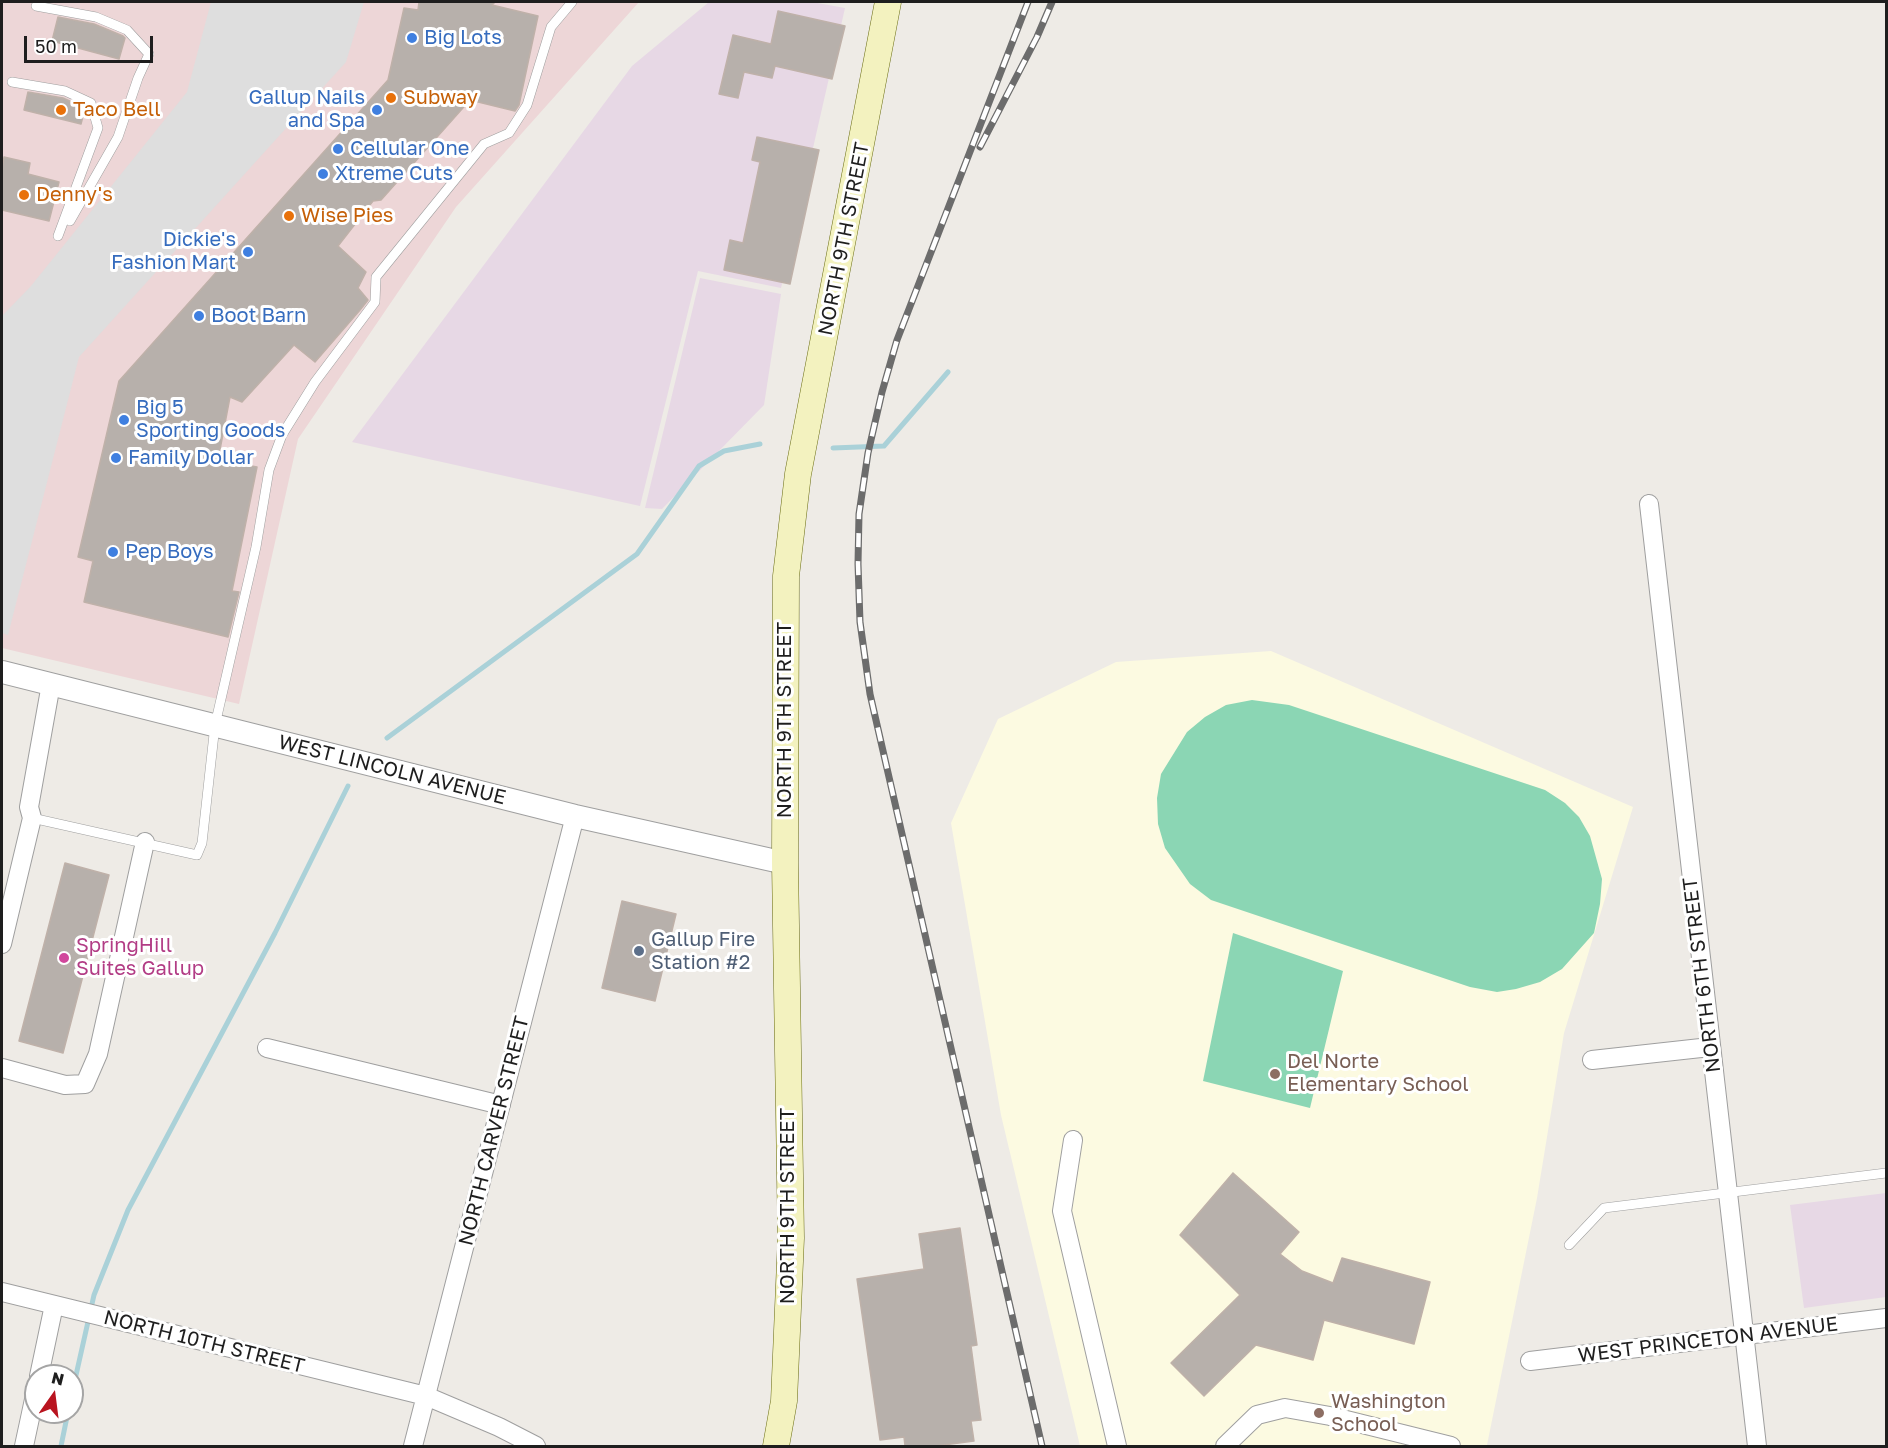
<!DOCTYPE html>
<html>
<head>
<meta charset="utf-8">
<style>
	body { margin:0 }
	#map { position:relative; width:1888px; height:1448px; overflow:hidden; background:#eeebe6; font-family:"Golos Text",sans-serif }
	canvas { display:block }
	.frame { position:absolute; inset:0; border:3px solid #1e1e1e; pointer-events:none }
	.north { position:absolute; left:24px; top:1364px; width:60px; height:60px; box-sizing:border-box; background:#fff; border:2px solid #a5a5a5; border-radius:50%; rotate:14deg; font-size:16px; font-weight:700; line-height:24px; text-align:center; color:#1e1e1e }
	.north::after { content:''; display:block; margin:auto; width:21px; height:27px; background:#b9141f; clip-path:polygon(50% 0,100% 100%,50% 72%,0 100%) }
	.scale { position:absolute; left:24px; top:36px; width:129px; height:27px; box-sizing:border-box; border:3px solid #1e1e1e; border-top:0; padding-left:8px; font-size:18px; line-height:21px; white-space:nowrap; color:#1e1e1e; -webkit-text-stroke:4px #fff; paint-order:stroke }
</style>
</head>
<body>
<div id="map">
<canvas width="1888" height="1448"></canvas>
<div class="frame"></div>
<div class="north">N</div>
<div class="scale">50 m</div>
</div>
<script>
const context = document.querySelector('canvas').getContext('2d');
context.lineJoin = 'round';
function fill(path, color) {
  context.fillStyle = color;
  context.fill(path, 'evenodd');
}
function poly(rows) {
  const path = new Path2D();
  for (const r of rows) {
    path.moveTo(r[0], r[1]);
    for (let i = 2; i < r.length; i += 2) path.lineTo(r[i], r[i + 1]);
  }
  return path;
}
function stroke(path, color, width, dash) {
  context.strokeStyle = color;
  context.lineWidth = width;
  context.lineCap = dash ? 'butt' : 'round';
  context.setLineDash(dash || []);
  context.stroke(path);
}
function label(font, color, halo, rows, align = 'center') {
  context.font = font + ' "Golos Text",sans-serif';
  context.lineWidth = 6;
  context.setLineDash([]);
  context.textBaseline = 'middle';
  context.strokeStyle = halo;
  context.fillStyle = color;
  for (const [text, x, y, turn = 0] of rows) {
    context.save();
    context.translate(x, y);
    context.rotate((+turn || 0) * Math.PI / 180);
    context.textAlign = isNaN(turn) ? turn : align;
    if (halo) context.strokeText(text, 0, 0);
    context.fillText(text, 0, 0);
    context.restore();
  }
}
const commercial = poly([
	[2,2,639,2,456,207,298,439,239,704,2,648]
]);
const industrial = poly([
	[709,2,812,2,845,8,781,288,698,271,640,506,352,442,632,66],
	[700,278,781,294,764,405,662,509,645,508],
	[1886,1193,1886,1297,1804,1308,1790,1205]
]);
const education = poly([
	[1271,651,1633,807,1564,1033,1537,1198,1487,1445,1485,1446,1080,1446,1001,1115,951,823,998,719,1116,662]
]);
const pitch = poly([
	[1252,700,1289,705,1545,790,1565,803,1579,817,1590,836,1602,879,1600,904,1594,933,1562,969,1540,982,1516,989,1497,992,1470,987,1211,900,1190,884,1165,848,1158,824,1157,798,1161,774,1187,732,1205,717,1226,705],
	[1233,933,1343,971,1310,1108,1203,1081]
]);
const parking = poly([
	[211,2,364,2,346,62,79,357,8,635,2,633,2,316,31,286,187,92]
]);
const stream = poly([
	[833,448,884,446,948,372],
	[387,738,637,554,699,466,724,451,760,444],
	[72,1393,94,1295,128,1210,275,933,348,786],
	[61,1446,68,1412]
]);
const building = poly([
	[419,2,495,2,492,5,538,16,519,105,515,111,470,100,381,200,373,201,338,246,366,272,358,288,368,300,360,310,315,362,294,345,242,402,230,397,218,460,257,467,232,591,239,592,228,637,84,602,93,561,78,557,119,381,388,80,404,8,418,10,419,2],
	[778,11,845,26,832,79,775,66,772,78,744,72,738,98,719,94,733,35,771,44,778,11],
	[58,17,94,24,123,36,125,38,119,59,52,41,58,17],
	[28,92,63,98,85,108,81,124,24,110,28,92],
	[757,137,819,150,790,284,724,270,730,240,743,243,760,162,752,160,757,137],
	[4,157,30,163,28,174,59,182,49,221,2,210,2,169,4,157],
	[65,863,109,875,63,1053,19,1041,65,863],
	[622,901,676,914,655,1001,602,988,622,901],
	[1233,1173,1299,1232,1280,1254,1302,1271,1333,1283,1342,1258,1430,1282,1414,1344,1324,1320,1313,1360,1256,1345,1204,1396,1171,1363,1240,1295,1180,1235,1233,1173],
	[960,1228,977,1345,971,1346,981,1420,971,1421,974,1441,936,1446,905,1446,904,1437,880,1440,857,1279,924,1269,919,1234,960,1228]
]);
const service = poly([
	[36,6,96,17,127,30,149,54,138,78,118,137,70,221],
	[12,82,65,91,91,103,98,128,58,236],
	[32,818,197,855,202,843,215,725,256,547,269,470,282,435,315,382,375,302,376,277,484,144,509,133,527,105,551,27,572,2],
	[1569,1245,1604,1208,1886,1173]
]);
const minor = poly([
	[1649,504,1757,1446],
	[2,944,32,818,29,807,51,684],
	[267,1048,501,1105],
	[1592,1060,1710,1047],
	[2,1068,65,1085,85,1084,98,1054,145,842],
	[1073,1140,1062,1211,1117,1446],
	[2,1292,426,1396,499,1427,536,1446],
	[1530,1361,1886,1318],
	[39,1376,54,1305],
	[24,1446,36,1390],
	[413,1446,575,816],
	[1225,1446,1257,1415,1285,1408,1330,1416,1451,1446]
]);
const tertiary = poly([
	[2,672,575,816,785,863]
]);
const secondary = poly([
	[776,1446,784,1401,791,1238,785,863,786,576,798,474,888,2]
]);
const rail = poly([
	[1028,2,897,340,882,392,868,453,859,514,858,564,860,622,870,694,1042,1446],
	[980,147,1037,37,1052,2]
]);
const markers = [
	[412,38,6,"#3f7fe0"],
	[391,98,6,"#e8710a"],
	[61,110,6,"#e8710a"],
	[377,110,6,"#3f7fe0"],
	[338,149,6,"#3f7fe0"],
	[323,174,6,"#3f7fe0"],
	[24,195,6,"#e8710a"],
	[289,216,6,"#e8710a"],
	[248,252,6,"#3f7fe0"],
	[199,316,6,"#3f7fe0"],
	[124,420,6,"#3f7fe0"],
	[116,458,6,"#3f7fe0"],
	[113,552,6,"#3f7fe0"],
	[639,951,6,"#5c6f8a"],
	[64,958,6,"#d1479c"],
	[1275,1074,6,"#8d6e63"],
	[1319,1413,6,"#8d6e63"]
];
const shopNames = [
	["Big Lots",424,38],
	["Gallup Nails",365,98,"right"],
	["and Spa",365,121,"right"],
	["Cellular One",350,149],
	["Xtreme Cuts",335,174],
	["Dickie's",236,240,"right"],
	["Fashion Mart",236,263,"right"],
	["Boot Barn",211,316],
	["Big 5",136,408],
	["Sporting Goods",136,431],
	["Family Dollar",128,458],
	["Pep Boys",125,552]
];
const foodNames = [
	["Subway",403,98],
	["Taco Bell",73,110],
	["Denny's",36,195],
	["Wise Pies",301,216]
];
const streetNames = [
	["NORTH 9TH STREET",844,239,-79],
	["NORTH 9TH STREET",785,720,-90],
	["WEST LINCOLN AVENUE",392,770,14],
	["NORTH 6TH STREET",1702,975,-97],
	["NORTH CARVER STREET",494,1131,-76],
	["NORTH 9TH STREET",788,1206,-90],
	["WEST PRINCETON AVENUE",1708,1340,-7],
	["NORTH 10TH STREET",204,1342,14]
];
const serviceNames = [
	["Gallup Fire",651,940],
	["Station #2",651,963]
];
const hotelNames = [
	["SpringHill",76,946],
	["Suites Gallup",76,969]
];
const educationNames = [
	["Del Norte",1287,1062],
	["Elementary School",1287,1085],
	["Washington",1331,1402],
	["School",1331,1425]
];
fill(commercial, '#edd6d7');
fill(industrial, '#e7d8e5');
fill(education, '#fcfae1');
fill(pitch, '#8bd6b4');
fill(parking, '#dedede');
stroke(stream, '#aad1d8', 5);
fill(building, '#b7b0ab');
stroke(building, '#bfb1a9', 1.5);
stroke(service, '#9f9f9f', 10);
stroke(minor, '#9f9f9f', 20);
stroke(tertiary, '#9f9f9f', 24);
stroke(secondary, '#686b10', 27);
stroke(service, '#fff', 9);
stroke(minor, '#fff', 18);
stroke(tertiary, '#fff', 22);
stroke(secondary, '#f3f2bf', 26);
stroke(rail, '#6c6c6c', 7);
stroke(rail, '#fff', 4.5, [14]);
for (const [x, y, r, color] of markers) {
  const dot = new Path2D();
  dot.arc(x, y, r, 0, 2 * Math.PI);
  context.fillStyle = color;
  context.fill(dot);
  stroke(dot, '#fff', 2);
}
label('20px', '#366cbe', '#fff', shopNames, 'left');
label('20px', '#c56008', '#fff', foodNames, 'left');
label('20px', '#1e1e1e', '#fff', streetNames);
label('20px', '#4e5e75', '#fff', serviceNames, 'left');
label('20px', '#b23c85', '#fff', hotelNames, 'left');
label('20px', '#785e54', '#fff', educationNames, 'left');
</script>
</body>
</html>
